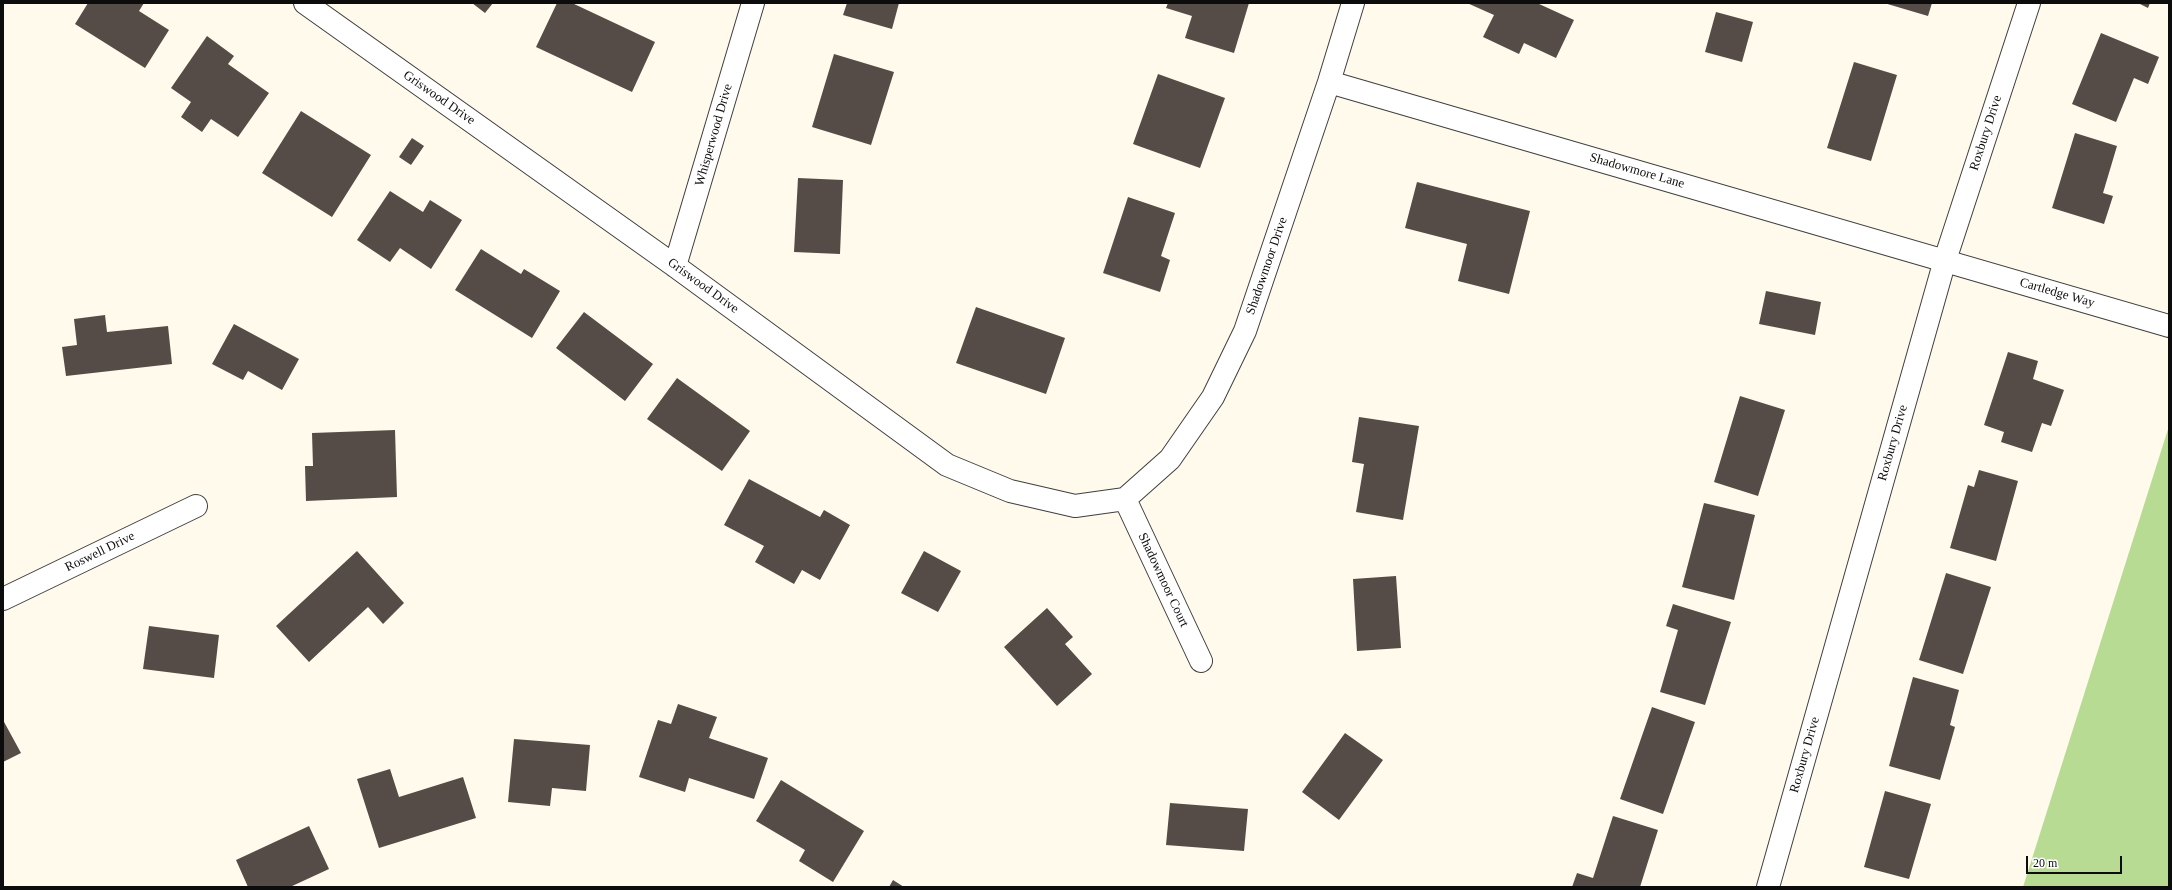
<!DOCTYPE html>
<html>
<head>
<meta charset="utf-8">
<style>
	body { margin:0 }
	#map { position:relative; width:2172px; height:890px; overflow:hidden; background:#fffaeb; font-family:"Times New Roman",serif }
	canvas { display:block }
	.frame { position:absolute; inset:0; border:4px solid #0c0c0c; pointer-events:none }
	.scale { position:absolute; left:2026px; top:856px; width:96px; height:18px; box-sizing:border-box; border:2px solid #0c0c0c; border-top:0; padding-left:5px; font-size:12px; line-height:14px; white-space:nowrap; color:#0c0c0c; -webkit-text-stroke:3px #fff; paint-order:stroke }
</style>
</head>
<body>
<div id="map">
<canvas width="2172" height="890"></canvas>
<div class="frame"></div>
<div class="scale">20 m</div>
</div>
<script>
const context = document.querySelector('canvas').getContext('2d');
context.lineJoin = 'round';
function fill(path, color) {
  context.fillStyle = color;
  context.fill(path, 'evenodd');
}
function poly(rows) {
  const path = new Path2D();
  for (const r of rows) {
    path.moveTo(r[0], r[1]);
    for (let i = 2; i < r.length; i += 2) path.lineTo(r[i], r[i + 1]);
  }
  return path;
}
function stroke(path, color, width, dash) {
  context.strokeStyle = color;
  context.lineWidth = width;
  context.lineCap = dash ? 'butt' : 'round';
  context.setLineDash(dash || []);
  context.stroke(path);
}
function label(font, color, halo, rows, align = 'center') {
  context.font = font + ' "Times New Roman",serif';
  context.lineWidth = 4;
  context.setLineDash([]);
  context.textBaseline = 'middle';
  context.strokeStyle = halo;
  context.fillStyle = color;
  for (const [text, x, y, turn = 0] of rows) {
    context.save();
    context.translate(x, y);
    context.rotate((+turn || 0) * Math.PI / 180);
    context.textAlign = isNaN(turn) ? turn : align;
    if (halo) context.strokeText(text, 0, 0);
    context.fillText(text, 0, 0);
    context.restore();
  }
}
const forest = poly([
	[2169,426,2169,887,2023,887]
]);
const building = poly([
	[88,3,144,3,139,11,169,30,145,68,75,24],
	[472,3,493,3,485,13],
	[557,3,572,3,655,42,632,92,536,47],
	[847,3,899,3,892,29,843,15],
	[1168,3,1249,3,1234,53,1185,38,1192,16,1166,8],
	[1467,3,1537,3,1574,20,1556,58,1524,43,1519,54,1483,37,1494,15],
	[1884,3,1932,3,1928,16],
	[2138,3,2150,3,2148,8],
	[1716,12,1753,22,1742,62,1705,52],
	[2101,33,2159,57,2148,84,2134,78,2116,122,2072,104],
	[207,36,234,56,228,64,269,93,238,137,211,119,202,132,181,117,191,102,171,88],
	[834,54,894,72,871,145,812,127],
	[1854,62,1897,75,1871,161,1827,148],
	[1158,74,1225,98,1200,168,1133,144],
	[301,111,371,155,332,217,262,173],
	[2075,133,2117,146,2103,193,2113,196,2104,224,2052,208],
	[412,138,424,146,411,165,399,157],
	[798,178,843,180,840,254,794,252],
	[1417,182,1530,211,1509,294,1458,281,1467,244,1405,228],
	[390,191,423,212,430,200,462,220,431,269,400,248,390,262,357,240],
	[1128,197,1175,213,1161,256,1170,260,1160,292,1103,273],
	[481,249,521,274,524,269,560,291,532,338,455,290],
	[1766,291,1821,302,1815,335,1759,324],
	[976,307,1065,338,1046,394,956,363],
	[584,312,653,364,625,401,556,348],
	[105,315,107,332,168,326,172,364,66,376,62,347,77,345,74,319],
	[234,324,299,359,282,390,248,371,243,380,212,364],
	[2008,352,2038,361,2033,379,2064,390,2051,426,2042,423,2032,452,2001,442,2004,432,1984,425],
	[677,378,750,431,722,471,647,419],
	[1740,396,1785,410,1758,496,1714,482],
	[1359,417,1419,426,1403,520,1356,512,1364,464,1352,462],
	[395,430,397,497,306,501,305,466,313,466,312,433],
	[1979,470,2018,481,1996,561,1950,548,1968,485,1974,487],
	[749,479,820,517,824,510,850,525,820,580,802,570,794,584,755,562,764,546,724,525],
	[1704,503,1755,515,1734,600,1682,587],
	[357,551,404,603,383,624,368,607,309,662,276,626],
	[924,551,961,571,938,612,901,593],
	[1946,573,1991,587,1963,674,1919,660],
	[1396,576,1401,648,1357,651,1353,579],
	[1673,604,1731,622,1705,705,1660,692,1678,630,1666,626],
	[1047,608,1073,637,1065,644,1092,674,1057,706,1004,647],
	[149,626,219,635,214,678,143,669],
	[1913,677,1959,690,1950,725,1955,727,1940,780,1889,766],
	[678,704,717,717,709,738,768,758,754,799,689,778,685,792,639,777,658,720,671,724],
	[1652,707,1695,722,1663,814,1620,799],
	[3,720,21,753,3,762],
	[1345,733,1383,760,1339,820,1302,792],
	[514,739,590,745,586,791,552,788,550,806,508,802],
	[390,769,399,797,463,777,476,818,379,848,357,779],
	[781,780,864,831,833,882,799,861,805,850,756,821],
	[1885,791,1931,804,1909,879,1864,867],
	[1170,803,1248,809,1244,851,1166,845],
	[1613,816,1658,830,1640,887,1572,887,1577,873,1593,878],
	[309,826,329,869,290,887,248,887,236,860],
	[893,880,904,887,889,887]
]);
const minor = poly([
	[305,3,675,266,947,465,1010,491,1075,506,1125,499],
	[1329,82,2169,326],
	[675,266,753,3],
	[1125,499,1170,459,1213,397,1245,331,1329,82,1353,3],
	[1125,499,1201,661],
	[3,599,196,506],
	[1768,887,1945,260,2029,3]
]);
const streetNames = [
	["Griswood Drive",439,98,35],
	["Roxbury Drive",1986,133,-72],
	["Whisperwood Drive",714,135,-74],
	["Shadowmore Lane",1637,171,16],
	["Shadowmoor Drive",1267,266,-71],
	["Griswood Drive",703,286,36],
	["Cartledge Way",2057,293,16],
	["Roxbury Drive",1893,443,-74],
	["Roswell Drive",100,552,-26],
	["Shadowmoor Court",1163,580,65],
	["Roxbury Drive",1805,755,-74]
];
fill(forest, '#b7db93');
fill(building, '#554c48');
stroke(minor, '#3f3f3f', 24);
stroke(minor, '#fff', 22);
label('13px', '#0c0c0c', '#fff', streetNames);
</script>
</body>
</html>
